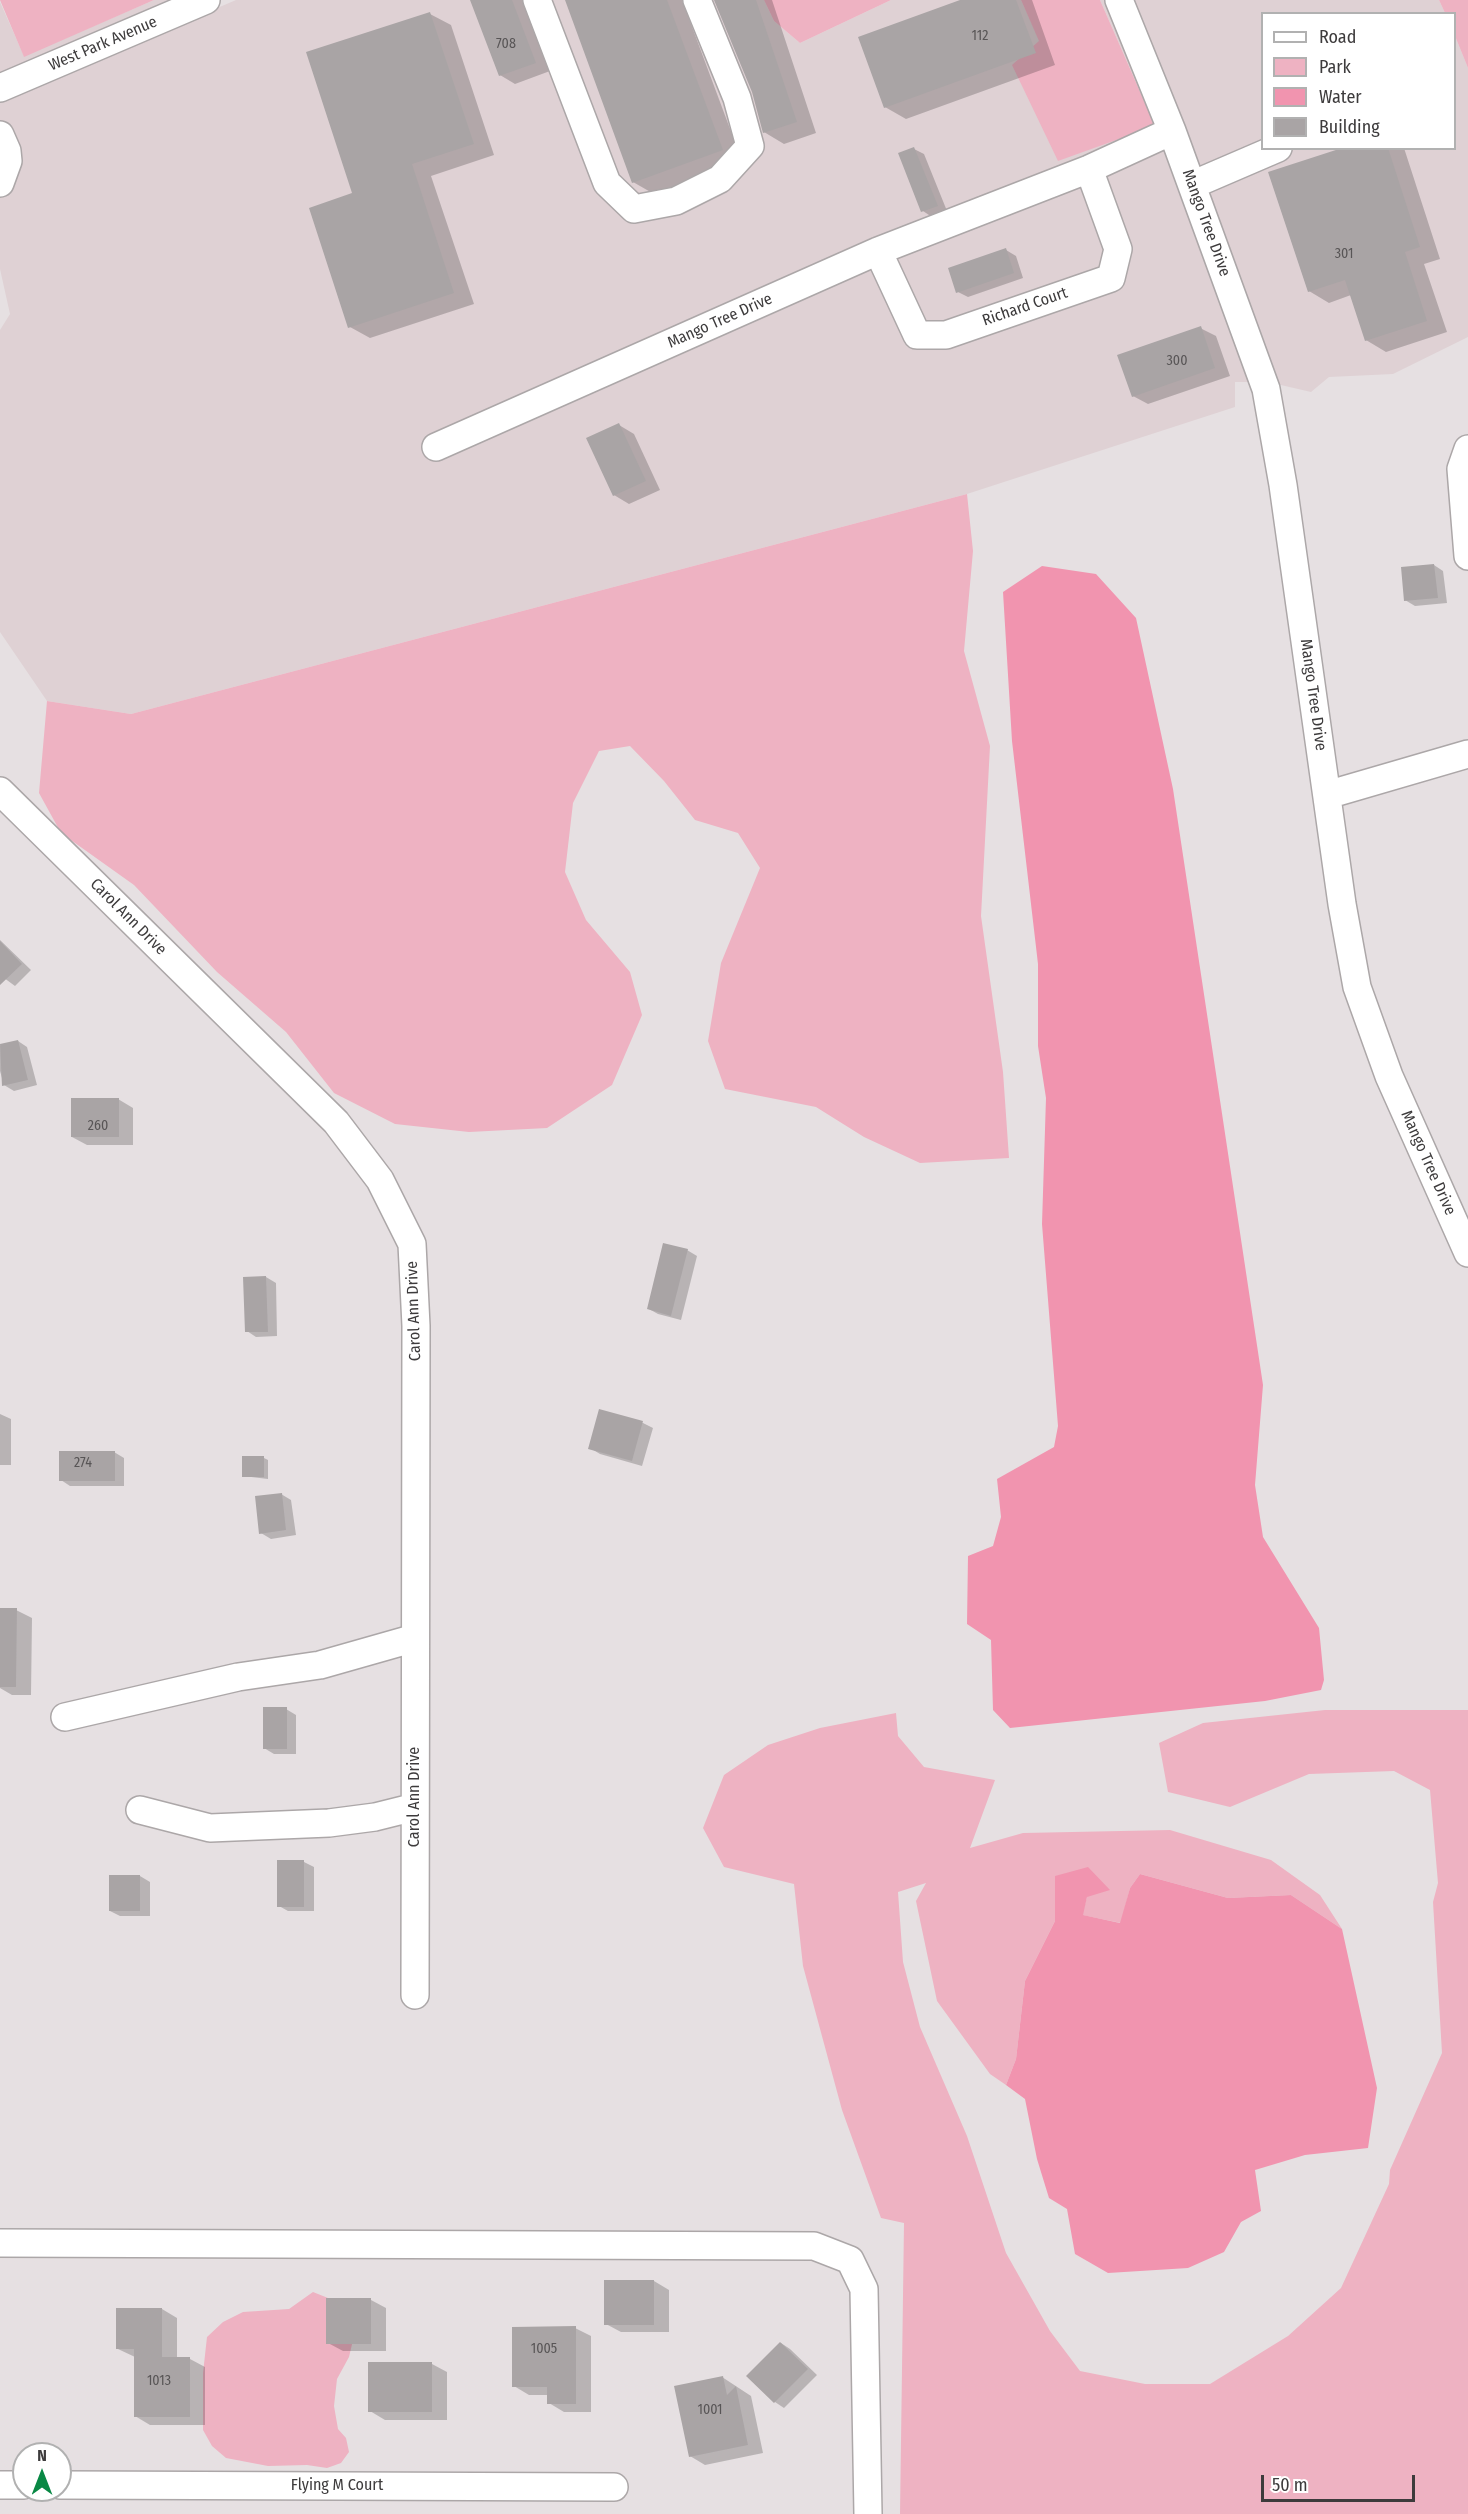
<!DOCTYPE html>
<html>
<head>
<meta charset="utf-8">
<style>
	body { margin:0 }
	#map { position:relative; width:1468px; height:2514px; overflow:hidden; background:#e6e0e2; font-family:"Fira Sans Condensed",sans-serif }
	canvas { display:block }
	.legend { position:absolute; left:1261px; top:12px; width:195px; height:138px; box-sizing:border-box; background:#fff; border:2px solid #b1b1b1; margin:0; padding:8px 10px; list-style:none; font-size:18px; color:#3d3b3c }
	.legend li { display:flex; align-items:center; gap:12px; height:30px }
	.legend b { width:30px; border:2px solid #b1b1b1 }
	.north { position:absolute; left:12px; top:2442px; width:60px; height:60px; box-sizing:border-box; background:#fff; border:2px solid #b1b1b1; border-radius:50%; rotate:0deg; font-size:16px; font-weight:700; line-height:24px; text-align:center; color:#3d3b3c }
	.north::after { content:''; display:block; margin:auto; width:21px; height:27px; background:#098844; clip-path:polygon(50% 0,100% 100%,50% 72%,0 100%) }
	.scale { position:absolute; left:1261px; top:2475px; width:154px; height:27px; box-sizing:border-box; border:3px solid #3d3b3c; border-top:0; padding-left:8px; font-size:18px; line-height:21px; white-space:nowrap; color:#3d3b3c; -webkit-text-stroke:4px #fff; paint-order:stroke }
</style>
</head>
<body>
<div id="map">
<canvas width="1468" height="2514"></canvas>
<ul class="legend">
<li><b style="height:8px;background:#fff"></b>Road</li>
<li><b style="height:16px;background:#eeb2c2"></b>Park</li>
<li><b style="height:16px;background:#f194af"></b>Water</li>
<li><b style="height:16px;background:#a9a4a5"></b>Building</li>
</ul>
<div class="north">N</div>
<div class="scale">50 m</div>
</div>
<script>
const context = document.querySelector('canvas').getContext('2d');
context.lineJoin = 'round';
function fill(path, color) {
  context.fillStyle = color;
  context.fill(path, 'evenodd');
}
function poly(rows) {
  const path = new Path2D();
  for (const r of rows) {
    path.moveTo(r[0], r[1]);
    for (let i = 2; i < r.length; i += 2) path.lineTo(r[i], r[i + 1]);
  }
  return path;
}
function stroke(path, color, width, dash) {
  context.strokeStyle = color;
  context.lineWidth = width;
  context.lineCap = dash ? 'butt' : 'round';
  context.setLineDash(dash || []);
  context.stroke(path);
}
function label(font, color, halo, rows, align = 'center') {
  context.font = font + ' "Fira Sans Condensed",sans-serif';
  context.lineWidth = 6;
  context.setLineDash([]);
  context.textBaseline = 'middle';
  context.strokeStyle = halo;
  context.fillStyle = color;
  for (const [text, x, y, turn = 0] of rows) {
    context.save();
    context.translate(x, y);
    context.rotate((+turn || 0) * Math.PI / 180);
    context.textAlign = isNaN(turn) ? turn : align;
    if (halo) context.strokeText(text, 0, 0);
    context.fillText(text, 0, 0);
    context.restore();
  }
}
const built = poly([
	[154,0,176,0,0,75,0,2,24,56],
	[236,0,764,0,774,21,800,43,891,0,1021,0,1040,41,1155,126,1100,0,1439,0,1445,13,1262,14,1262,148,1454,148,1455,36,1468,68,1468,337,1393,374,1329,377,1311,392,1268,382,1235,382,1235,407,967,494,131,714,47,701,0,632,0,330,10,314,0,269,0,101]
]);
const green = poly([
	[0,0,154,0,24,57],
	[764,0,891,0,800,43,774,21],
	[1021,0,1100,0,1155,126,1058,161,1012,65,1039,41],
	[1439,0,1468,0,1468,68,1455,36,1454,14,1445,13],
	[967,494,973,551,964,651,990,746,981,916,1003,1072,1009,1158,920,1163,864,1137,816,1107,725,1089,708,1041,721,963,760,868,738,833,695,820,664,781,630,746,599,751,573,803,565,872,586,920,630,972,642,1015,612,1085,547,1128,469,1132,395,1124,334,1093,286,1032,217,972,134,885,61,833,39,793,47,701,131,714],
	[1325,1710,1468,1710,1468,2514,900,2514,904,2223,881,2218,842,2110,803,1966,794,1884,724,1867,703,1828,724,1775,768,1745,820,1728,896,1713,898,1736,924,1767,995,1780,970,1848,1023,1833,1170,1830,1271,1860,1320,1895,1342,1929,1291,1895,1228,1898,1140,1874,1130,1888,1121,1923,1082,1915,1087,1897,1056,1876,1055,1921,1025,1981,1016,2059,1006,2085,990,2074,937,2001,916,1901,926,1883,898,1892,903,1962,920,2027,967,2136,1006,2253,1050,2331,1080,2371,1145,2384,1210,2384,1288,2336,1341,2288,1389,2184,1390,2170,1442,2053,1433,1902,1438,1883,1430,1790,1394,1771,1309,1774,1230,1807,1168,1792,1159,1743,1203,1723],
	[313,2292,343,2304,353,2340,349,2357,337,2379,334,2406,338,2429,346,2438,349,2452,341,2463,327,2468,307,2465,268,2466,226,2458,212,2446,203,2430,203,2373,207,2337,223,2322,243,2312,289,2309]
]);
const water = poly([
	[1042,566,1096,574,1136,618,1173,789,1263,1385,1255,1485,1263,1537,1319,1628,1324,1680,1321,1690,1265,1701,1010,1728,993,1710,991,1640,967,1624,968,1556,993,1546,1001,1517,997,1479,1054,1447,1058,1426,1042,1224,1046,1098,1038,1046,1038,964,1012,741,1003,592],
	[1088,1867,1110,1890,1087,1897,1083,1915,1120,1923,1130,1888,1140,1874,1228,1898,1291,1895,1342,1929,1377,2088,1368,2148,1305,2155,1255,2170,1261,2211,1241,2222,1224,2252,1188,2268,1108,2273,1075,2254,1067,2209,1049,2198,1037,2159,1025,2099,1006,2085,1016,2059,1025,1981,1055,1921,1055,1876]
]);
const shadow = poly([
	[472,0,523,0,550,71,515,84,500,75],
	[567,0,682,0,742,161,654,194,633,182],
	[716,0,772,0,816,133,784,144,764,132,753,92],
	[964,0,1032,0,1055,65,906,119,885,107],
	[430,14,451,25,494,155,431,176,474,304,370,338,350,327,354,194],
	[1347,148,1404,148,1440,259,1424,264,1447,332,1386,352,1366,340,1351,295,1329,303,1309,291],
	[914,149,924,154,947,211,932,217,923,211],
	[1006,250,1016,256,1023,278,968,297,958,292],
	[1200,328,1216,336,1230,376,1148,404,1133,396],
	[619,425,634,434,660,490,629,504,614,495],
	[1434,565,1443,571,1447,603,1415,606,1405,600],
	[0,940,31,970,15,986,0,975],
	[18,1041,27,1047,37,1085,14,1091,4,1085,0,1071,0,1046],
	[118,1099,133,1108,133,1145,87,1145,72,1137],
	[687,1250,697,1256,681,1320,658,1314,649,1309],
	[266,1277,276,1283,277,1336,256,1337,247,1331],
	[600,1411,643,1423,653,1428,642,1466,600,1454,590,1448],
	[0,1414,11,1419,11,1465,0,1465],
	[114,1452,124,1458,124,1486,70,1486,61,1480],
	[264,1458,268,1460,268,1479,243,1476],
	[281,1494,291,1500,296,1535,271,1539,261,1533],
	[0,1609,16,1610,32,1618,31,1695,12,1695,0,1688],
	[286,1709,296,1715,296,1754,274,1754,264,1748],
	[279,1862,304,1862,314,1867,314,1911,288,1911,279,1906],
	[110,1876,140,1876,150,1882,150,1916,120,1916,110,1911],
	[606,2281,654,2281,669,2290,669,2332,621,2332,606,2324],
	[371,2300,386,2308,386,2351,343,2351,328,2343],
	[162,2309,177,2318,177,2359,190,2359,205,2367,205,2425,150,2425,135,2416,135,2357,118,2349],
	[575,2328,591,2336,591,2412,564,2412,549,2403,549,2395,529,2395,514,2386],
	[781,2343,790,2349,817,2375,784,2408,775,2402],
	[432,2364,447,2372,447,2420,385,2420,370,2411],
	[722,2377,751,2396,763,2453,705,2465,690,2456]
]);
const building = poly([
	[470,0,512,0,536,63,499,76],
	[565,0,667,0,723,150,632,183],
	[714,0,756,0,797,122,763,133,752,92],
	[960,0,1016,0,1036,53,884,108,858,37],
	[430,12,474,144,412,164,454,293,348,328,309,208,352,193,306,52],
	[914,147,938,206,921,212,898,153],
	[1342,148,1388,148,1420,247,1405,252,1427,321,1365,341,1345,280,1308,292,1268,172],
	[1006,248,1014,273,956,293,948,268],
	[1201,326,1215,368,1132,397,1117,355],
	[619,423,646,481,613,496,586,438],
	[1434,564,1438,598,1404,601,1401,567],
	[0,941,22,964,0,985],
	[18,1040,28,1080,2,1086,0,1044],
	[71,1098,119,1098,119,1137,71,1137],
	[663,1243,688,1249,671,1316,647,1309],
	[266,1276,268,1332,245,1332,243,1277],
	[599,1409,643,1421,632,1461,588,1449],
	[59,1451,115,1451,115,1481,59,1481],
	[242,1456,264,1456,264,1477,242,1477],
	[282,1493,286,1530,259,1534,255,1496],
	[0,1608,17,1608,16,1687,0,1687],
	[263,1707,287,1707,287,1749,263,1749],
	[277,1860,304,1860,304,1907,277,1907],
	[109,1875,140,1875,140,1911,109,1911],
	[604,2280,654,2280,654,2325,604,2325],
	[326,2298,371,2298,371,2344,326,2344],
	[116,2308,162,2308,162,2357,190,2357,190,2417,134,2417,134,2349,116,2349],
	[576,2326,576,2404,547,2404,547,2387,512,2387,512,2327],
	[780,2342,808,2369,774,2403,746,2376],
	[368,2362,432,2362,432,2412,368,2412],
	[723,2376,727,2395,736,2386,748,2445,689,2457,674,2386]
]);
const minor = poly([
	[537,0,607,183,634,209,676,201,720,179,750,146,737,98,697,0],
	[1119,0,1172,131,1266,389,1283,485,1342,904,1357,987,1389,1076,1468,1253],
	[0,88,206,0],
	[0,135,7,151,8,161,0,183],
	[1192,185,1278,148],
	[878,251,917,335,946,335,1111,278,1118,249,1089,169],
	[436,447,878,251,1089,169,1172,131],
	[1468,449,1461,469,1468,556],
	[0,791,336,1122,380,1180,412,1244,416,1326,415,1995],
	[1327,795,1468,754],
	[65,1717,238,1677,320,1665,415,1638],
	[140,1810,210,1828,329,1823,375,1817,415,1807],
	[0,2243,814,2246,850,2260,864,2289,868,2514],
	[0,2485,24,2485],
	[60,2485,614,2487]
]);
const numberNames = [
	["112",980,36],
	["708",506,44],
	["301",1344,254],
	["300",1177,361],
	["260",98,1126],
	["274",83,1463],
	["1005",544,2349],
	["1013",159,2381],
	["1001",710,2410]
];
const streetNames = [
	["West Park Avenue",103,44,-23],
	["Mango Tree Drive",1206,223,70],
	["Richard Court",1025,307,-19],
	["Mango Tree Drive",720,321,-24],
	["Mango Tree Drive",1313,695,82],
	["Carol Ann Drive",128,917,45],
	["Mango Tree Drive",1428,1163,66],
	["Carol Ann Drive",414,1311,-92],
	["Carol Ann Drive",415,1797,-90],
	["Flying M Court",337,2486]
];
fill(built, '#dfd1d4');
fill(green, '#eeb2c2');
fill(water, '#f194af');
fill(shadow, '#0003');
fill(building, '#a9a4a5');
stroke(minor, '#aca7a8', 30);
stroke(minor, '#fff', 27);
label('14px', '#585556', null, numberNames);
label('16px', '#3d3b3c', '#fff', streetNames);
</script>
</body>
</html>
